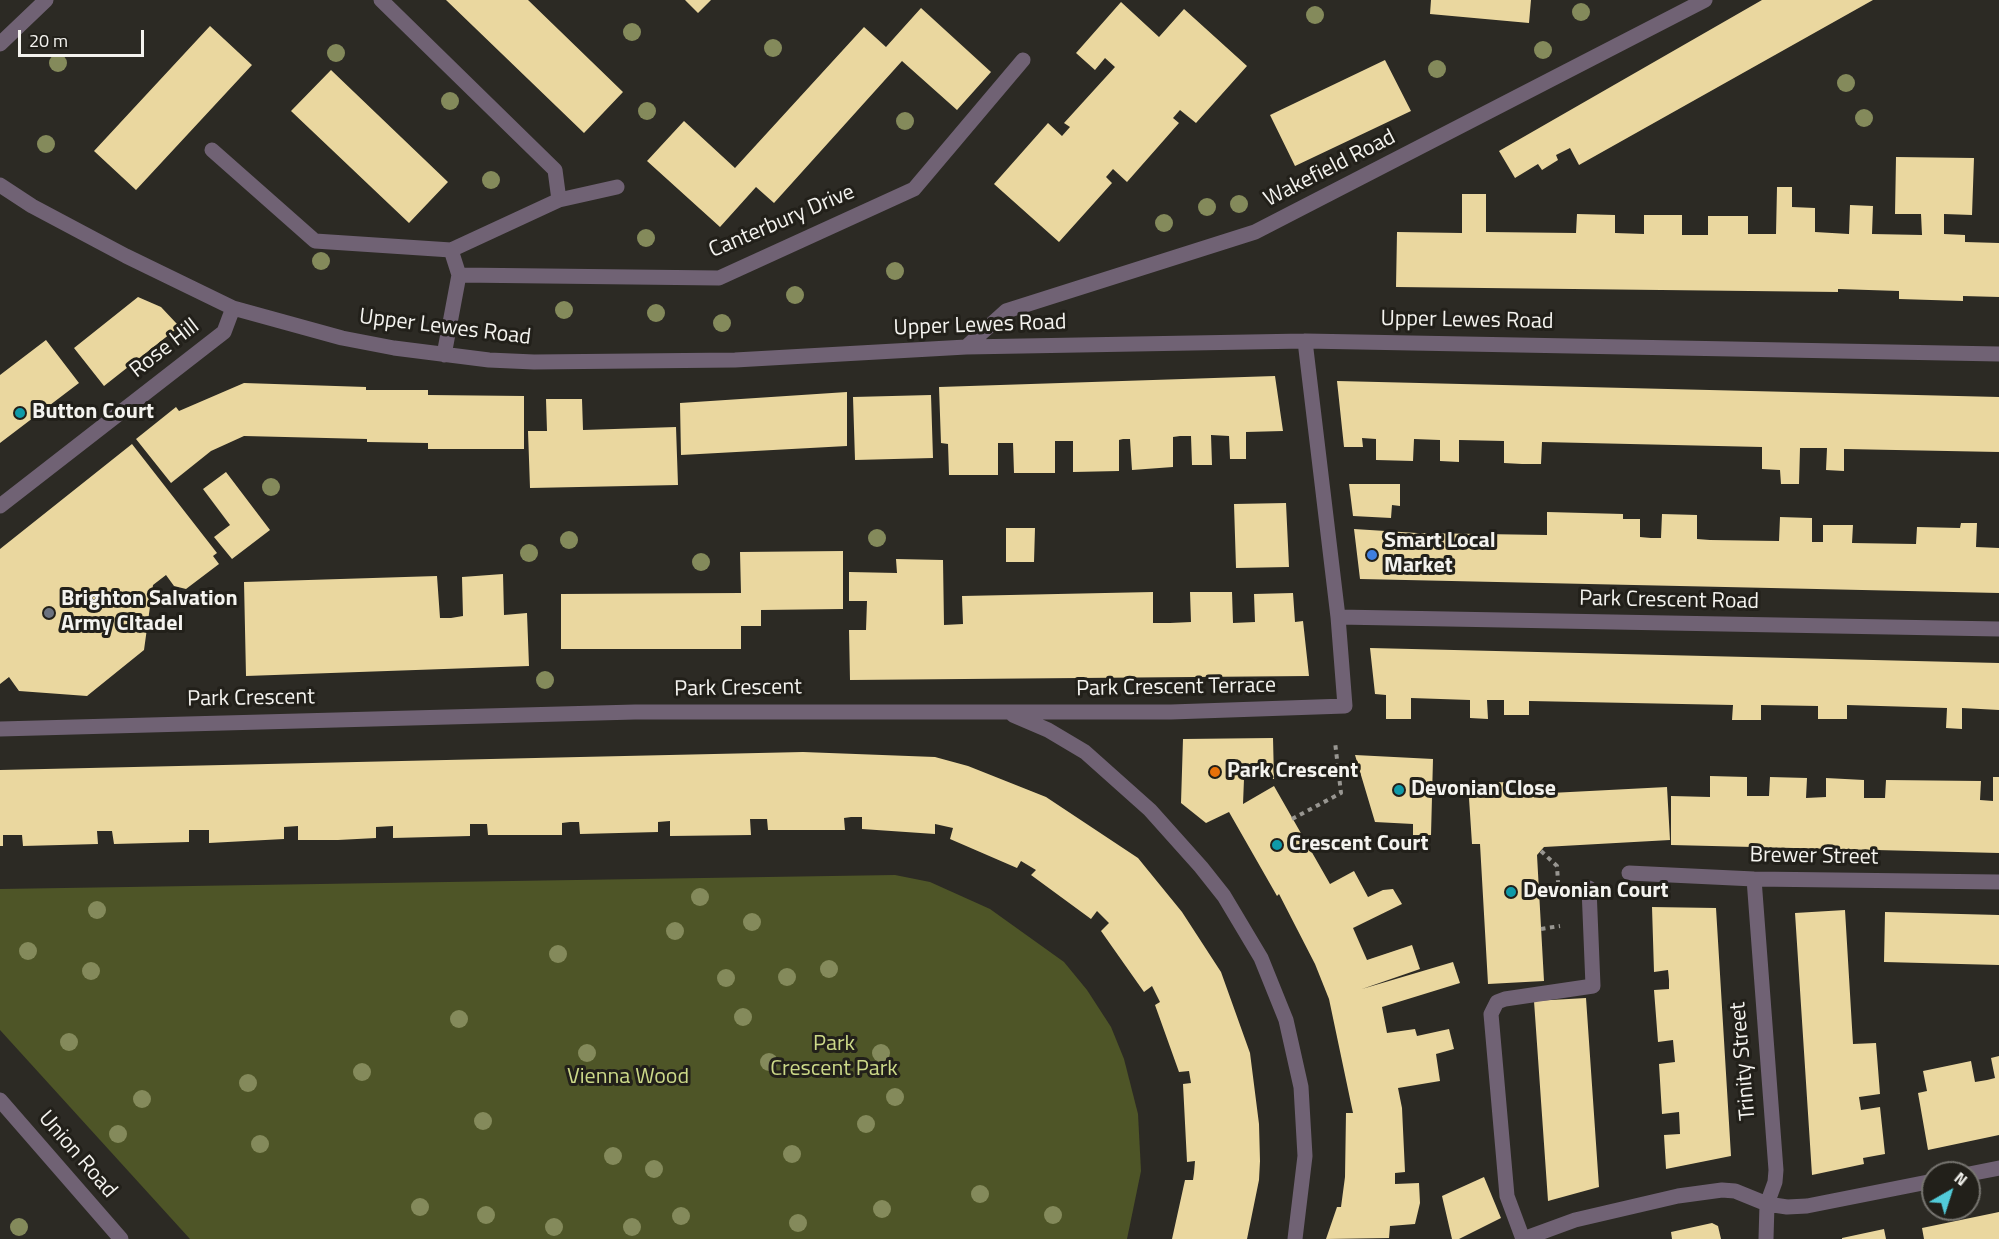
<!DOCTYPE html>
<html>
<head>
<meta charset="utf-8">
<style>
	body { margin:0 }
	#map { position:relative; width:1999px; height:1239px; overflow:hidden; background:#2c2a24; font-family:"Titillium Web",sans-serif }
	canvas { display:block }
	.north { position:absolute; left:1921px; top:1161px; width:60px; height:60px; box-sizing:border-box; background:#22201a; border:2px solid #76746f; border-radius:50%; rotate:39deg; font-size:16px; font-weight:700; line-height:24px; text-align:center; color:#f4f3ef }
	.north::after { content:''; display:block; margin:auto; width:21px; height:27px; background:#52cbd9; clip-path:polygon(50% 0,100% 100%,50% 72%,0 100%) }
	.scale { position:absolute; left:18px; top:30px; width:126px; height:27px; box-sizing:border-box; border:3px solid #f4f3ef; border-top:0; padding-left:8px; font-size:18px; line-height:21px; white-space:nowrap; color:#f4f3ef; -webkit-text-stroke:4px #22201a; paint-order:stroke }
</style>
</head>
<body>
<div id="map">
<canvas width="1999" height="1239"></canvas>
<div class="north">N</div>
<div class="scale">20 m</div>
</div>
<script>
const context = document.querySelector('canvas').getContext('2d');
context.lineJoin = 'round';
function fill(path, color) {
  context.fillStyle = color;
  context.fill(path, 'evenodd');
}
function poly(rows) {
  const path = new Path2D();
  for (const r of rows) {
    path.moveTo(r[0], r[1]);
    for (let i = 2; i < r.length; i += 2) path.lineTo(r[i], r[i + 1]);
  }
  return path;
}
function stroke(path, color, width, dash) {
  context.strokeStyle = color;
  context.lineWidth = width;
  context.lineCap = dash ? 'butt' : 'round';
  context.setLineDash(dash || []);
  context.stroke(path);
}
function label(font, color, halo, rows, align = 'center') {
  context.font = font + ' "Titillium Web",sans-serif';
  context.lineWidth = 6;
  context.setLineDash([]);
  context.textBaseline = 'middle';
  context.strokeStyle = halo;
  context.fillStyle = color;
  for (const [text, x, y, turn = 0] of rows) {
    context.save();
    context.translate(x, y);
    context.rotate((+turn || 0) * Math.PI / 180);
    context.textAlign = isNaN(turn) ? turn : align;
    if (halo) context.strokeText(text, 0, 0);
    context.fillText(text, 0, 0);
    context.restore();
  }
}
const green = poly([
	[895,875,930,882,990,909,1064,962,1087,990,1111,1027,1124,1059,1138,1114,1141,1171,1127,1239,190,1239,0,1030,0,889]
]);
const building = poly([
	[446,0,528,0,623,92,584,133],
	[685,0,711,0,698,13],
	[1431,0,1531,0,1529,23,1430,14],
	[1762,0,1873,0,1579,165,1570,148,1556,155,1558,160,1542,170,1538,164,1515,178,1499,151],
	[1121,2,1159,37,1184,9,1247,66,1196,123,1180,110,1173,118,1179,123,1127,182,1113,169,1106,177,1112,183,1059,242,994,184,1048,123,1062,136,1070,127,1064,123,1115,67,1105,58,1095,70,1076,53],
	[921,8,991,72,957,110,902,61,774,203,756,187,720,227,647,161,684,121,735,168,864,27,886,47],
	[210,26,252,65,136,190,94,151],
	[1385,60,1411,111,1295,166,1270,115],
	[331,70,448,182,409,223,291,111],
	[1896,157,1974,158,1972,215,1944,214,1944,234,1965,235,1965,242,1999,243,1999,297,1963,296,1963,301,1899,299,1899,291,1838,289,1838,292,1396,287,1397,232,1462,233,1462,194,1486,194,1486,232,1576,233,1577,214,1615,215,1615,233,1644,234,1644,215,1682,215,1682,235,1708,235,1708,216,1748,216,1748,234,1776,234,1777,187,1792,187,1792,207,1815,208,1815,232,1849,234,1850,205,1873,206,1872,234,1922,235,1921,214,1895,214],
	[138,297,161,307,177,324,175,330,104,386,74,348],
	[46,340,79,383,0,443,0,375],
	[1275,376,1283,431,1246,432,1246,459,1230,459,1229,436,1211,435,1212,465,1192,465,1191,436,1180,436,1173,437,1173,467,1132,470,1130,439,1123,439,1119,440,1119,471,1073,472,1073,441,1055,441,1055,473,1014,473,1013,443,998,443,998,475,949,475,948,444,941,443,939,387],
	[1337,381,1999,397,1999,452,1844,449,1844,471,1826,470,1827,448,1800,448,1799,484,1781,484,1780,470,1762,469,1762,447,1542,442,1541,464,1522,464,1504,463,1504,441,1459,440,1459,462,1440,461,1440,440,1414,439,1413,461,1376,460,1376,439,1362,438,1363,447,1344,447],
	[244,383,366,387,366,390,428,390,428,395,524,396,524,449,428,449,428,443,367,442,367,439,244,436,211,451,171,483,136,439,176,407,179,411],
	[847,392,847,446,681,455,680,403],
	[931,395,933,458,855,460,853,397],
	[546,399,582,399,583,430,676,427,678,485,530,488,528,431,547,431],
	[132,444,217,553,213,556,219,564,186,589,174,586,166,575,153,585,144,650,87,696,19,691,9,677,0,684,0,549],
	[226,472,270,530,232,559,214,537,230,525,203,489],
	[1349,484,1400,484,1400,506,1392,505,1391,518,1353,516],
	[1286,503,1289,567,1236,568,1234,504],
	[1547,512,1623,514,1623,519,1640,519,1640,537,1651,538,1661,538,1662,514,1697,515,1697,539,1710,540,1779,541,1780,517,1812,518,1812,542,1823,542,1823,525,1853,525,1852,543,1916,544,1917,527,1960,528,1961,523,1977,523,1976,547,1999,548,1999,593,1360,579,1354,529,1417,533,1547,535],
	[1006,528,1035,528,1034,562,1006,562],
	[843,551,843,609,761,610,761,626,741,626,741,649,561,649,561,594,741,593,740,552],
	[896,559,943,560,944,625,963,624,962,596,1153,592,1153,623,1170,623,1191,622,1190,592,1232,592,1233,623,1255,622,1254,594,1293,593,1295,622,1303,621,1309,676,850,680,849,630,866,630,867,601,849,601,849,572,897,573],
	[503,574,504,615,527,613,529,666,246,676,244,582,437,576,440,618,451,618,463,616,462,577],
	[1370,648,1999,663,1999,710,1962,708,1962,729,1946,728,1947,708,1847,705,1847,719,1818,719,1818,706,1761,705,1761,720,1732,720,1733,705,1529,701,1529,715,1504,715,1504,700,1487,700,1488,719,1470,718,1470,700,1411,698,1411,719,1386,719,1386,695,1375,694],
	[1273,738,1274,779,1244,779,1243,804,1274,786,1330,884,1354,871,1368,897,1383,890,1393,889,1402,904,1353,928,1367,960,1412,945,1420,969,1362,989,1453,962,1460,983,1382,1007,1387,1033,1415,1029,1417,1036,1449,1029,1454,1049,1436,1054,1440,1081,1398,1088,1402,1108,1405,1172,1395,1173,1395,1184,1419,1183,1420,1203,1415,1224,1390,1226,1389,1238,1326,1239,1337,1207,1341,1207,1345,1177,1346,1113,1353,1113,1329,999,1315,964,1279,894,1277,896,1229,812,1206,823,1181,803,1183,739],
	[803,752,935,757,968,766,1046,797,1138,858,1182,912,1221,972,1250,1053,1259,1124,1260,1161,1259,1180,1247,1239,1172,1239,1185,1180,1193,1180,1194,1173,1195,1161,1187,1162,1183,1084,1191,1083,1189,1071,1179,1072,1155,1005,1160,1002,1152,986,1144,992,1101,931,1109,923,1097,911,1091,919,1031,875,1036,870,1021,861,1017,868,950,839,953,828,935,824,935,834,862,829,862,817,851,817,844,818,845,830,768,830,767,819,750,819,751,835,670,836,670,821,658,822,658,832,580,834,579,822,570,822,562,823,562,835,488,835,487,824,470,824,470,836,393,838,393,826,376,827,376,838,338,840,298,840,298,826,284,827,284,839,209,843,209,830,189,830,189,842,114,844,112,831,97,831,98,844,23,846,22,835,3,835,3,846,0,846,0,770],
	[1355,755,1433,759,1431,835,1413,835,1413,824,1375,822],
	[1710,776,1747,777,1747,796,1769,796,1770,777,1807,778,1806,798,1826,797,1826,778,1864,780,1864,798,1885,798,1886,780,1981,781,1980,800,1993,801,1993,777,1999,777,1999,853,1671,845,1671,796,1710,797],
	[1511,782,1512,795,1667,787,1670,840,1544,847,1537,855,1544,981,1488,984,1480,844,1472,844,1468,783],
	[1652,907,1716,908,1731,1156,1666,1169,1664,1135,1680,1134,1679,1112,1662,1114,1659,1064,1675,1062,1673,1040,1658,1042,1654,990,1669,989,1669,980,1668,970,1654,972],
	[1845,910,1853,1044,1876,1043,1880,1094,1859,1097,1861,1110,1880,1107,1885,1154,1863,1158,1864,1164,1812,1175,1795,913],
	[1885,912,1999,915,1999,965,1884,962],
	[1586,998,1599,1187,1548,1201,1534,1001],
	[1999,1056,1999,1135,1928,1150,1918,1093,1927,1091,1923,1071,1971,1061,1975,1082,1987,1080,1995,1078,1991,1058],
	[1484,1177,1501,1218,1459,1239,1452,1239,1442,1196],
	[1999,1212,1999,1239,1924,1239,1922,1228],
	[1712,1223,1718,1226,1721,1239,1672,1239,1671,1232],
	[1884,1229,1886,1239,1842,1239,1842,1238]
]);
const path = poly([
	[1292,819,1341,793,1335,742],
	[1541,851,1557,866,1558,882],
	[1541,929,1560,926]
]);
const minor = poly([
	[0,44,46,0],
	[212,150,315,241,451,250,559,200,555,170,381,0],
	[0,185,32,206,126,256,233,308,342,338,394,348,489,360,534,362,735,360,966,347,1305,341,1999,354],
	[559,200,617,187],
	[451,250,459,275,719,278,914,189,1023,60],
	[966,347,1006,311,1255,232,1705,0],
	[444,355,459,275],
	[0,506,224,332,233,308],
	[1338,617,1999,629],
	[1013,715,1048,730,1085,752,1150,810,1201,867,1224,896,1261,958,1286,1020,1301,1087,1305,1156,1295,1239],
	[0,729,635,712,1171,712,1345,706,1338,617,1305,341],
	[1629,873,1754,879,1999,882],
	[1754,879,1776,1170,1775,1182,1767,1204,1766,1239],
	[0,1100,121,1239],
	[1969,1174,1999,1168],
	[1523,1239,1507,1196,1491,1014,1497,1002,1505,999,1593,986,1589,888],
	[1523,1239,1575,1220,1678,1196,1722,1190,1735,1191,1767,1204,1787,1207,1807,1206,1933,1181]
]);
const trees = [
	[1581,12],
	[1315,15],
	[632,32],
	[773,48],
	[1543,50],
	[336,53],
	[58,63],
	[1437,69],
	[1846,83],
	[450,101],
	[647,111],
	[1864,118],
	[905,121],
	[46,144],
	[491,180],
	[1239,204],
	[1207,207],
	[1164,223],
	[646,238],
	[321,261],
	[895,271],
	[795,295],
	[564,310],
	[656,313],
	[722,323],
	[271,487],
	[877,538],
	[569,540],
	[529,553],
	[701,562],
	[545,680],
	[700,897],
	[97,910],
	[752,922],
	[675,931],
	[28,951],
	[558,954],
	[829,969],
	[91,971],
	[787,977],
	[726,978],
	[743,1017],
	[459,1019],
	[69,1042],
	[587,1053],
	[881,1053],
	[769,1062],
	[362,1072],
	[248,1083],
	[895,1097],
	[142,1099],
	[483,1121],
	[866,1124],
	[118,1134],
	[260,1144],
	[792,1154],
	[613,1156],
	[654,1169],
	[980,1194],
	[420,1207],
	[882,1209],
	[486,1215],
	[1053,1215],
	[681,1216],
	[798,1223],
	[19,1227],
	[554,1227],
	[632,1227]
];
const markers = [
	[20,413,6,"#0f9aa8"],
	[1372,555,6,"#3f7fe0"],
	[49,613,6,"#6b7280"],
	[1215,772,6,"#e8710a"],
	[1399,790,6,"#0f9aa8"],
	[1277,845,6,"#0f9aa8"],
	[1511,892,6,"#0f9aa8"]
];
const streetNames = [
	["Wakefield Road",1330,169,-27],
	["Canterbury Drive",782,222,-23],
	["Upper Lewes Road",1467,321,1],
	["Upper Lewes Road",980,326,-2],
	["Upper Lewes Road",445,328,7],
	["Rose Hill",165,349,-38],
	["Park Crescent Road",1669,601,1],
	["Park Crescent Terrace",1176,688,-1],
	["Park Crescent",738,689,-1],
	["Park Crescent",251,699,-1],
	["Brewer Street",1814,857,1],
	["Trinity Street",1744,1061,-95],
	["Union Road",77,1155,49]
];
const poiNames = [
	["Button Court",32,413],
	["Smart Local",1384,542],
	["Market",1384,567],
	["Brighton Salvation",61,600],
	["Army CItadel",61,625],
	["Park Crescent",1227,772],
	["Devonian Close",1411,790],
	["Crescent Court",1289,845],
	["Devonian Court",1523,892]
];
const parkNames = [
	["Park",834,1045],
	["Crescent Park",834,1070],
	["Vienna Wood",628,1078]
];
fill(green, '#4e5527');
fill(building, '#ead79f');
stroke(path, '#989691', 4, [4.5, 4.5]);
stroke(minor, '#706274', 15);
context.fillStyle = '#848a5b';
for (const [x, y] of trees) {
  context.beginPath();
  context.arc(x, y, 9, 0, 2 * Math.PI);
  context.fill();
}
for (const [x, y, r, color] of markers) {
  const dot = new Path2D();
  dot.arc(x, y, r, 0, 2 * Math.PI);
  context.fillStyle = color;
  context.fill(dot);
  stroke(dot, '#22201a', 2);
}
label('22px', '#f4f3ef', '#22201a', streetNames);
label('bold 22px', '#f4f3ef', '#22201a', poiNames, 'left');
label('22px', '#ccd988', '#22201a', parkNames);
</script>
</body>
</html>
